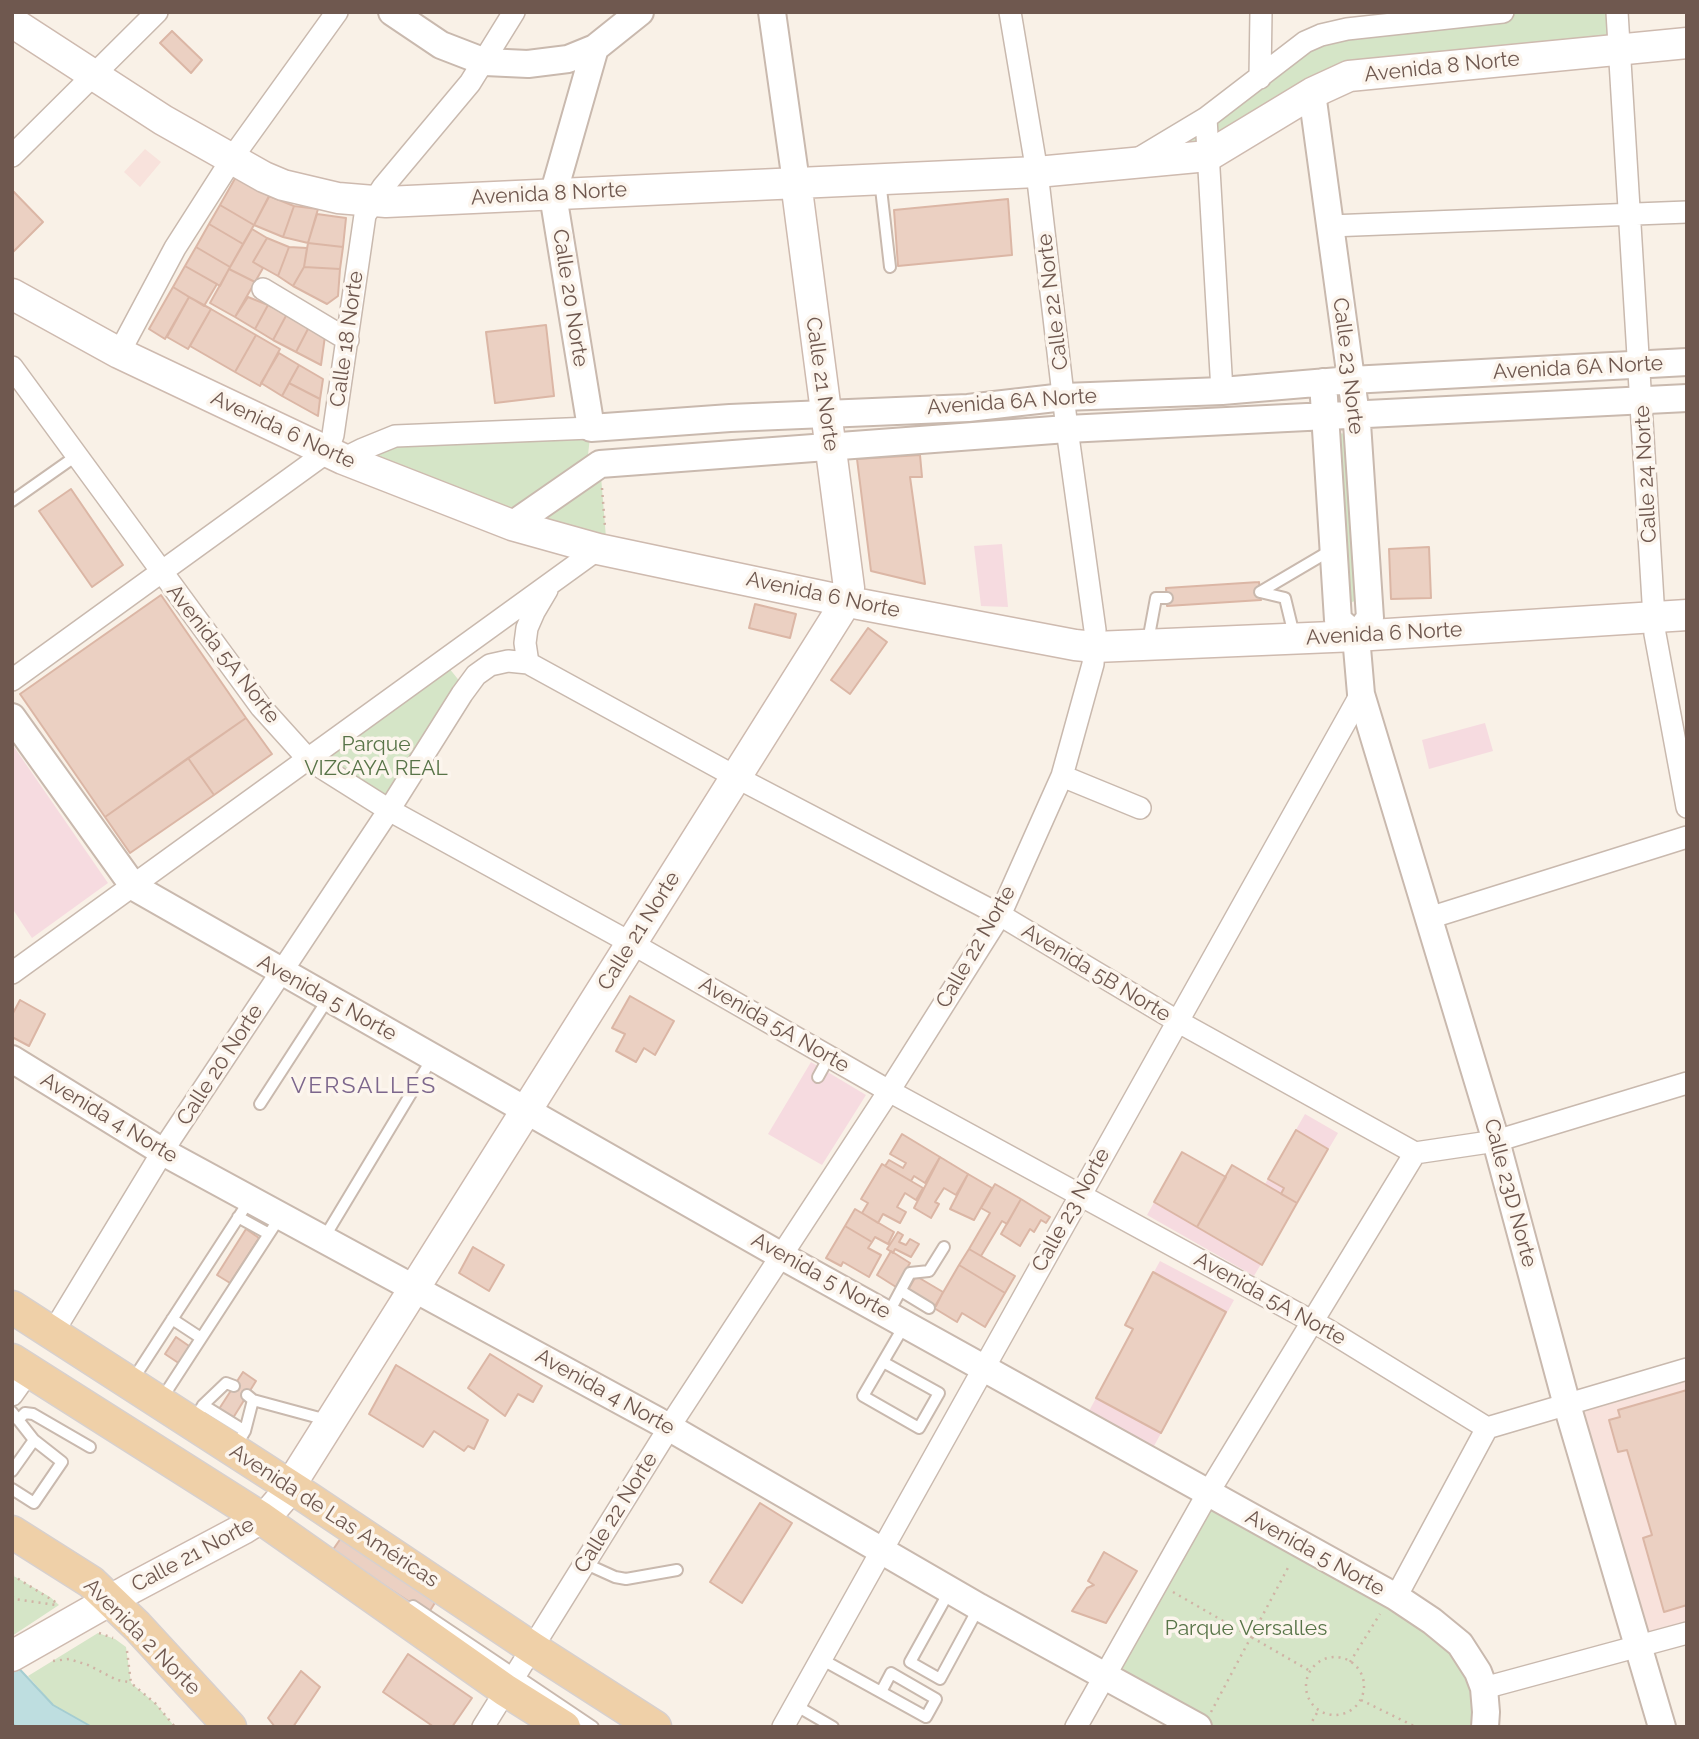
<!DOCTYPE html>
<html>
<head>
<meta charset="utf-8">
<style>
	body { margin:0 }
	#map { position:relative; width:1699px; height:1739px; overflow:hidden; background:#f9f1e7; font-family:Raleway,sans-serif }
	canvas { display:block }
	.frame { position:absolute; inset:0; border:14px solid #6f584f; pointer-events:none }
</style>
</head>
<body>
<div id="map">
<canvas width="1699" height="1739"></canvas>
<div class="frame"></div>
</div>
<script>
const context = document.querySelector('canvas').getContext('2d');
context.lineJoin = 'round';
function fill(path, color) {
  context.fillStyle = color;
  context.fill(path, 'evenodd');
}
function poly(rows) {
  const path = new Path2D();
  for (const r of rows) {
    if (r.length === 3) {
      path.moveTo(r[0] + r[2], r[1]);
      path.arc(r[0], r[1], r[2], 0, 2 * Math.PI);
      continue;
    }
    path.moveTo(r[0], r[1]);
    for (let i = 2; i < r.length; i += 2) path.lineTo(r[i], r[i + 1]);
  }
  return path;
}
function stroke(path, color, width, dash) {
  context.strokeStyle = color;
  context.lineWidth = width;
  context.lineCap = dash ? 'butt' : 'round';
  context.setLineDash(dash || []);
  context.stroke(path);
}
function label(font, color, halo, rows, align = 'center') {
  context.font = font + ' Raleway,sans-serif';
  context.lineWidth = 7;
  context.setLineDash([]);
  context.textBaseline = 'middle';
  context.strokeStyle = halo;
  context.fillStyle = color;
  for (const [text, x, y, turn = 0] of rows) {
    context.save();
    context.translate(x, y);
    context.rotate((+turn || 0) * Math.PI / 180);
    context.textAlign = isNaN(turn) ? turn : align;
    if (halo) context.strokeText(text, 0, 0);
    context.fillText(text, 0, 0);
    context.restore();
  }
}
const commercial = poly([
	[145,149,161,162,140,187,124,172],
	[1687,1369,1687,1633,1639,1647,1567,1405]
]);
const medical = poly([
	[1002,544,1008,607,981,606,974,546],
	[1485,723,1493,751,1429,769,1422,740],
	[12,744,108,883,32,938,12,908],
	[811,1062,866,1095,822,1165,768,1134],
	[1305,1114,1338,1133,1254,1276,1147,1215,1182,1152,1225,1177,1265,1184],
	[1160,1261,1234,1300,1154,1446,1089,1411,1133,1330,1125,1325]
]);
const green = poly([
	[1503,12,1617,12,1619,49,1349,76,1208,156,1133,162,1305,42],
	[591,428,586,473,600,464,607,550,364,468,363,449],
	[1338,433,1347,434,1361,599,1352,602,1346,601],
	[449,668,461,683,389,810,308,759],
	[1208,1493,1460,1644,1485,1727,1198,1727,1105,1676],
	[12,1575,50,1597,59,1605,12,1636],
	[98,1633,115,1639,126,1647,131,1683,156,1704,175,1727,92,1727,53,1705,28,1676]
]);
const water = poly([
	[12,1661,53,1705,92,1727,16,1727,12,1723,12,1661]
]);
const building = poly([
	[172,31,202,60,191,73,160,43,172,31],
	[237,175,271,193,254,225,220,205,237,175],
	[12,190,43,222,12,253,12,190],
	[269,196,294,206,283,237,254,225,269,196],
	[1008,199,1012,255,898,266,894,210,1008,199],
	[220,205,254,225,243,244,209,224,220,205],
	[294,206,318,209,308,243,283,237,294,206],
	[317,214,346,218,343,247,308,243,317,214],
	[209,224,243,244,230,267,196,247,209,224],
	[252,229,267,238,253,262,263,268,255,282,229,269,252,229],
	[267,238,289,247,278,276,253,262,267,238],
	[308,243,343,247,340,269,304,267,308,243],
	[196,247,230,267,220,286,185,266,196,247],
	[289,247,307,248,304,267,293,286,278,276,289,247],
	[185,266,217,284,204,306,173,287,185,266],
	[304,267,340,269,338,296,327,304,293,286,304,267],
	[229,269,255,282,235,317,210,303,229,269],
	[173,287,189,297,165,339,149,329,173,287],
	[189,297,211,309,188,349,167,337,189,297],
	[248,297,268,305,255,329,235,317,248,297],
	[268,305,287,314,273,340,255,329,268,305],
	[211,309,256,335,235,372,190,346,211,309],
	[287,314,309,327,296,352,273,340,287,314],
	[546,325,554,396,495,403,486,332,546,325],
	[309,327,325,336,321,365,296,352,309,327],
	[256,335,280,349,260,386,235,372,256,335],
	[279,353,299,365,282,396,261,383,279,353],
	[299,365,323,379,320,399,289,383,299,365],
	[289,383,320,399,318,416,282,396,289,383],
	[920,455,922,477,910,477,925,584,871,571,857,459,920,455],
	[71,489,123,565,92,587,39,511,71,489],
	[1429,547,1431,598,1391,599,1389,549,1429,547],
	[1259,582,1261,600,1167,606,1166,588,1259,582],
	[161,595,246,718,105,817,20,694,161,595],
	[755,604,796,614,790,638,749,628,755,604],
	[868,628,887,642,850,694,831,680,868,628],
	[246,718,272,754,214,795,188,758,246,718],
	[188,758,214,795,130,853,105,817,188,758],
	[630,996,674,1021,655,1055,644,1048,636,1062,616,1051,625,1034,612,1028,630,996],
	[20,1000,45,1014,29,1046,12,1037,12,1015,20,1000],
	[1296,1130,1328,1149,1297,1203,1281,1194,1284,1188,1268,1179,1296,1130],
	[902,1134,940,1157,925,1183,914,1176,911,1181,885,1166,889,1160,903,1168,906,1163,890,1154,902,1134],
	[1182,1152,1226,1177,1197,1227,1154,1202,1182,1152],
	[940,1157,968,1174,956,1195,944,1188,935,1202,939,1204,931,1218,914,1208,940,1157],
	[882,1164,923,1188,916,1200,905,1193,897,1207,906,1212,900,1223,883,1214,878,1223,862,1213,868,1203,861,1199,882,1164],
	[1232,1165,1297,1203,1262,1265,1197,1227,1232,1165],
	[968,1174,992,1188,974,1220,950,1209,968,1174],
	[995,1184,1021,1199,1007,1224,1002,1221,981,1256,969,1249,990,1213,981,1208,995,1184],
	[1021,1199,1050,1217,1046,1223,1041,1220,1034,1232,1030,1229,1020,1246,1001,1234,1021,1199],
	[855,1209,894,1232,888,1244,875,1237,872,1242,845,1226,855,1209],
	[845,1226,872,1242,868,1248,881,1255,869,1277,843,1262,841,1266,826,1258,845,1226],
	[246,1229,259,1238,230,1283,217,1275,246,1229],
	[898,1232,903,1235,899,1242,906,1245,910,1239,919,1244,911,1257,895,1249,893,1253,887,1249,898,1232],
	[473,1247,504,1265,489,1291,459,1273,473,1247],
	[969,1249,1015,1276,1005,1293,959,1265,969,1249],
	[891,1251,910,1263,896,1287,877,1275,891,1251],
	[959,1265,1005,1293,985,1327,962,1313,957,1322,934,1308,959,1265],
	[1153,1272,1226,1312,1161,1433,1096,1398,1133,1329,1125,1325,1153,1272],
	[916,1276,943,1292,936,1306,908,1290,916,1276],
	[176,1337,192,1348,180,1364,165,1354,176,1337],
	[490,1354,542,1386,533,1402,518,1394,505,1416,468,1388,490,1354],
	[396,1365,488,1420,474,1449,468,1446,464,1451,434,1431,423,1447,369,1414,396,1365],
	[243,1372,256,1381,233,1418,219,1409,243,1372],
	[1687,1390,1687,1605,1664,1612,1643,1538,1652,1535,1627,1450,1618,1452,1609,1420,1620,1417,1618,1410,1687,1390],
	[760,1503,792,1523,742,1603,710,1582,760,1503],
	[341,1538,436,1601,428,1614,332,1551,341,1538],
	[1104,1552,1137,1571,1106,1623,1072,1611,1087,1588,1094,1585,1088,1581,1104,1552],
	[408,1654,472,1698,452,1727,434,1727,383,1692,408,1654],
	[301,1671,320,1687,293,1727,275,1727,268,1718,301,1671]
]);
const path = poly([
	[602,488,605,527],
	[12,1575,57,1603],
	[1173,1592,1310,1671],
	[12,1596,15,1599,56,1605],
	[99,1633,113,1638],
	[127,1651,131,1683,156,1704,175,1727],
	[1335,1686,29],
	[53,1661,69,1659,88,1665,117,1680,129,1682],
	[1350,1662,1380,1614],
	[1361,1700,1416,1727],
	[1211,1712,1290,1564],
	[1309,1727,1318,1711]
]);
const service = poly([
	[880,180,890,267],
	[12,501,76,456],
	[1260,592,1333,549],
	[1260,592,1285,598,1294,635],
	[1148,641,1156,598,1167,598],
	[818,1077,829,1057],
	[260,1104,328,999],
	[238,1217,269,1234],
	[324,1238,433,1057],
	[901,1291,929,1308],
	[888,1314,910,1273,929,1271,944,1247],
	[172,1319,201,1338],
	[883,1362,939,1393,919,1428,863,1396,904,1326],
	[132,1381,249,1201],
	[161,1400,280,1217],
	[253,1400,327,1420],
	[203,1405,245,1431],
	[12,1412,34,1440,62,1462,34,1503,12,1489],
	[18,1420,25,1413,33,1414,90,1447],
	[193,1422,203,1405,226,1383,234,1386],
	[235,1448,245,1431,253,1400,247,1395],
	[12,1471,34,1440],
	[584,1563,615,1577,626,1579,677,1570],
	[950,1590,910,1662,940,1679,979,1607],
	[413,1606,593,1727],
	[821,1659,926,1717,936,1699,891,1673,881,1692],
	[795,1705,833,1727]
]);
const minor = poly([
	[1617,12,1655,634,1687,807],
	[1260,78,1261,12],
	[1206,118,1222,391],
	[12,156,157,12],
	[1136,160,1206,118,1305,42,1321,35,1347,29,1503,12],
	[1330,226,1687,212],
	[263,289,348,340],
	[119,353,175,248,237,151,337,12],
	[12,367,261,707,308,759,389,810,631,943,889,1091,1326,1329,1487,1428,1687,1369],
	[343,459,363,449,395,436,591,428],
	[528,663,525,643,527,628,534,612,547,590],
	[12,680,327,452,333,435,365,215,383,187,470,83,514,12],
	[1062,776,1140,808],
	[1429,918,1687,837],
	[12,973,598,549],
	[52,1334,171,1138,389,810,462,694,476,675,490,665,508,661,528,663,736,777,1000,915,1177,1021,1415,1153,1496,1141,1687,1083],
	[12,1395,29,1371],
	[1396,1597,1487,1428],
	[1484,1688,1687,1633],
	[483,1727,677,1415,889,1091,1000,915,1062,776,1093,664,1095,630,1067,429,1037,172,1010,12],
	[783,1727,1361,694],
	[1076,1727,1208,1493,1415,1153]
]);
const tertiary = poly([
	[392,12,441,45,485,62,528,64,568,59,595,48,640,12],
	[772,12,796,182],
	[595,48,553,195,591,428,730,418,968,408,1064,397,1222,391,1351,380,1687,362],
	[1312,93,1357,423,1370,618,1356,636],
	[1323,382,1338,620,1356,636,1361,694,1496,1141,1567,1405,1662,1727],
	[512,525,600,464,1067,429,1687,398],
	[12,717,134,887,780,1255,1396,1597,1432,1621,1460,1644,1478,1672,1484,1688,1486,1712,1485,1727],
	[12,1059,163,1152,658,1421,979,1607,1198,1727]
]);
const secondary = poly([
	[12,22,163,120,264,177,283,185,338,198,386,202,1037,172,1208,156,1312,93,1349,76,1687,43],
	[12,294,119,353,343,459,512,525,598,549,859,604,1075,645,1095,647,1356,636,1687,615],
	[12,1656,130,1589,243,1529,270,1512,283,1497,846,602,849,588,796,182]
]);
const primary = poly([
	[12,1307,308,1498,532,1648,655,1727],
	[12,1360,261,1518,505,1690,564,1727],
	[12,1532,91,1582,137,1626,230,1727]
]);
const streetNames = [
	["Avenida 8 Norte",1442,67,-6],
	["Avenida 8 Norte",549,194,-3],
	["Calle 20 Norte",570,298,81],
	["Calle 22 Norte",1053,302,-97],
	["Calle 18 Norte",347,339,-82],
	["Calle 23 Norte",1348,366,83],
	["Avenida 6A Norte",1578,368,-3],
	["Calle 21 Norte",822,384,82],
	["Avenida 6A Norte",1012,402,-4],
	["Avenida 6 Norte",283,430,25],
	["Calle 24 Norte",1646,474,-93],
	["Avenida 6 Norte",823,595,12],
	["Avenida 6 Norte",1384,634,-3],
	["Avenida 5A Norte",223,654,52],
	["Calle 21 Norte",639,931,-58],
	["Calle 22 Norte",976,947,-60],
	["Avenida 5B Norte",1096,973,31],
	["Avenida 5 Norte",327,998,29],
	["Avenida 5A Norte",774,1025,30],
	["Calle 20 Norte",220,1065,-57],
	["Avenida 4 Norte",109,1118,31],
	["Calle 23D Norte",1510,1193,75],
	["Calle 23 Norte",1071,1210,-61],
	["Avenida 5 Norte",821,1276,29],
	["Avenida 5A Norte",1270,1299,29],
	["Avenida 4 Norte",605,1392,29],
	["Calle 22 Norte",616,1513,-58],
	["Avenida de Las Américas",334,1516,33],
	["Avenida 5 Norte",1315,1553,29],
	["Calle 21 Norte",193,1555,-28],
	["Avenida 2 Norte",142,1637,45]
];
const parkNames = [
	["Parque",376,745],
	["VIZCAYA REAL",376,769],
	["Parque Versalles",1246,1629]
];
const neighbourhoodNames = [
	["VERSALLES",364,1086]
];
fill(commercial, '#f8e2dc');
fill(medical, '#f6dbe0');
fill(green, '#d5e5c7');
fill(water, '#bedee0');
stroke(water, '#a5cdd1', 2);
fill(building, '#ebd0c2');
stroke(building, '#dbb6a5', 2);
stroke(service, '#c9b9ae', 14);
stroke(minor, '#c9b9ae', 24);
stroke(tertiary, '#c9b9ae', 30);
stroke(secondary, '#cebaaf', 33);
stroke(primary, '#d7d0ce', 35);
stroke(path, '#d0b3a5', 2.5, [2, 5]);
stroke(service, '#fff', 10);
stroke(minor, '#fff', 21);
stroke(tertiary, '#fff', 26);
stroke(secondary, '#fff', 30);
stroke(primary, '#efd0a8', 32);
label('21px', '#6f584f', '#fcf5ed', streetNames);
label('21px', '#587448', '#fcf5ed', parkNames);
context.letterSpacing = '2px';
label('23px', '#7c668c', '#fcf5ed', neighbourhoodNames);
context.letterSpacing = '0px';
</script>
</body>
</html>
